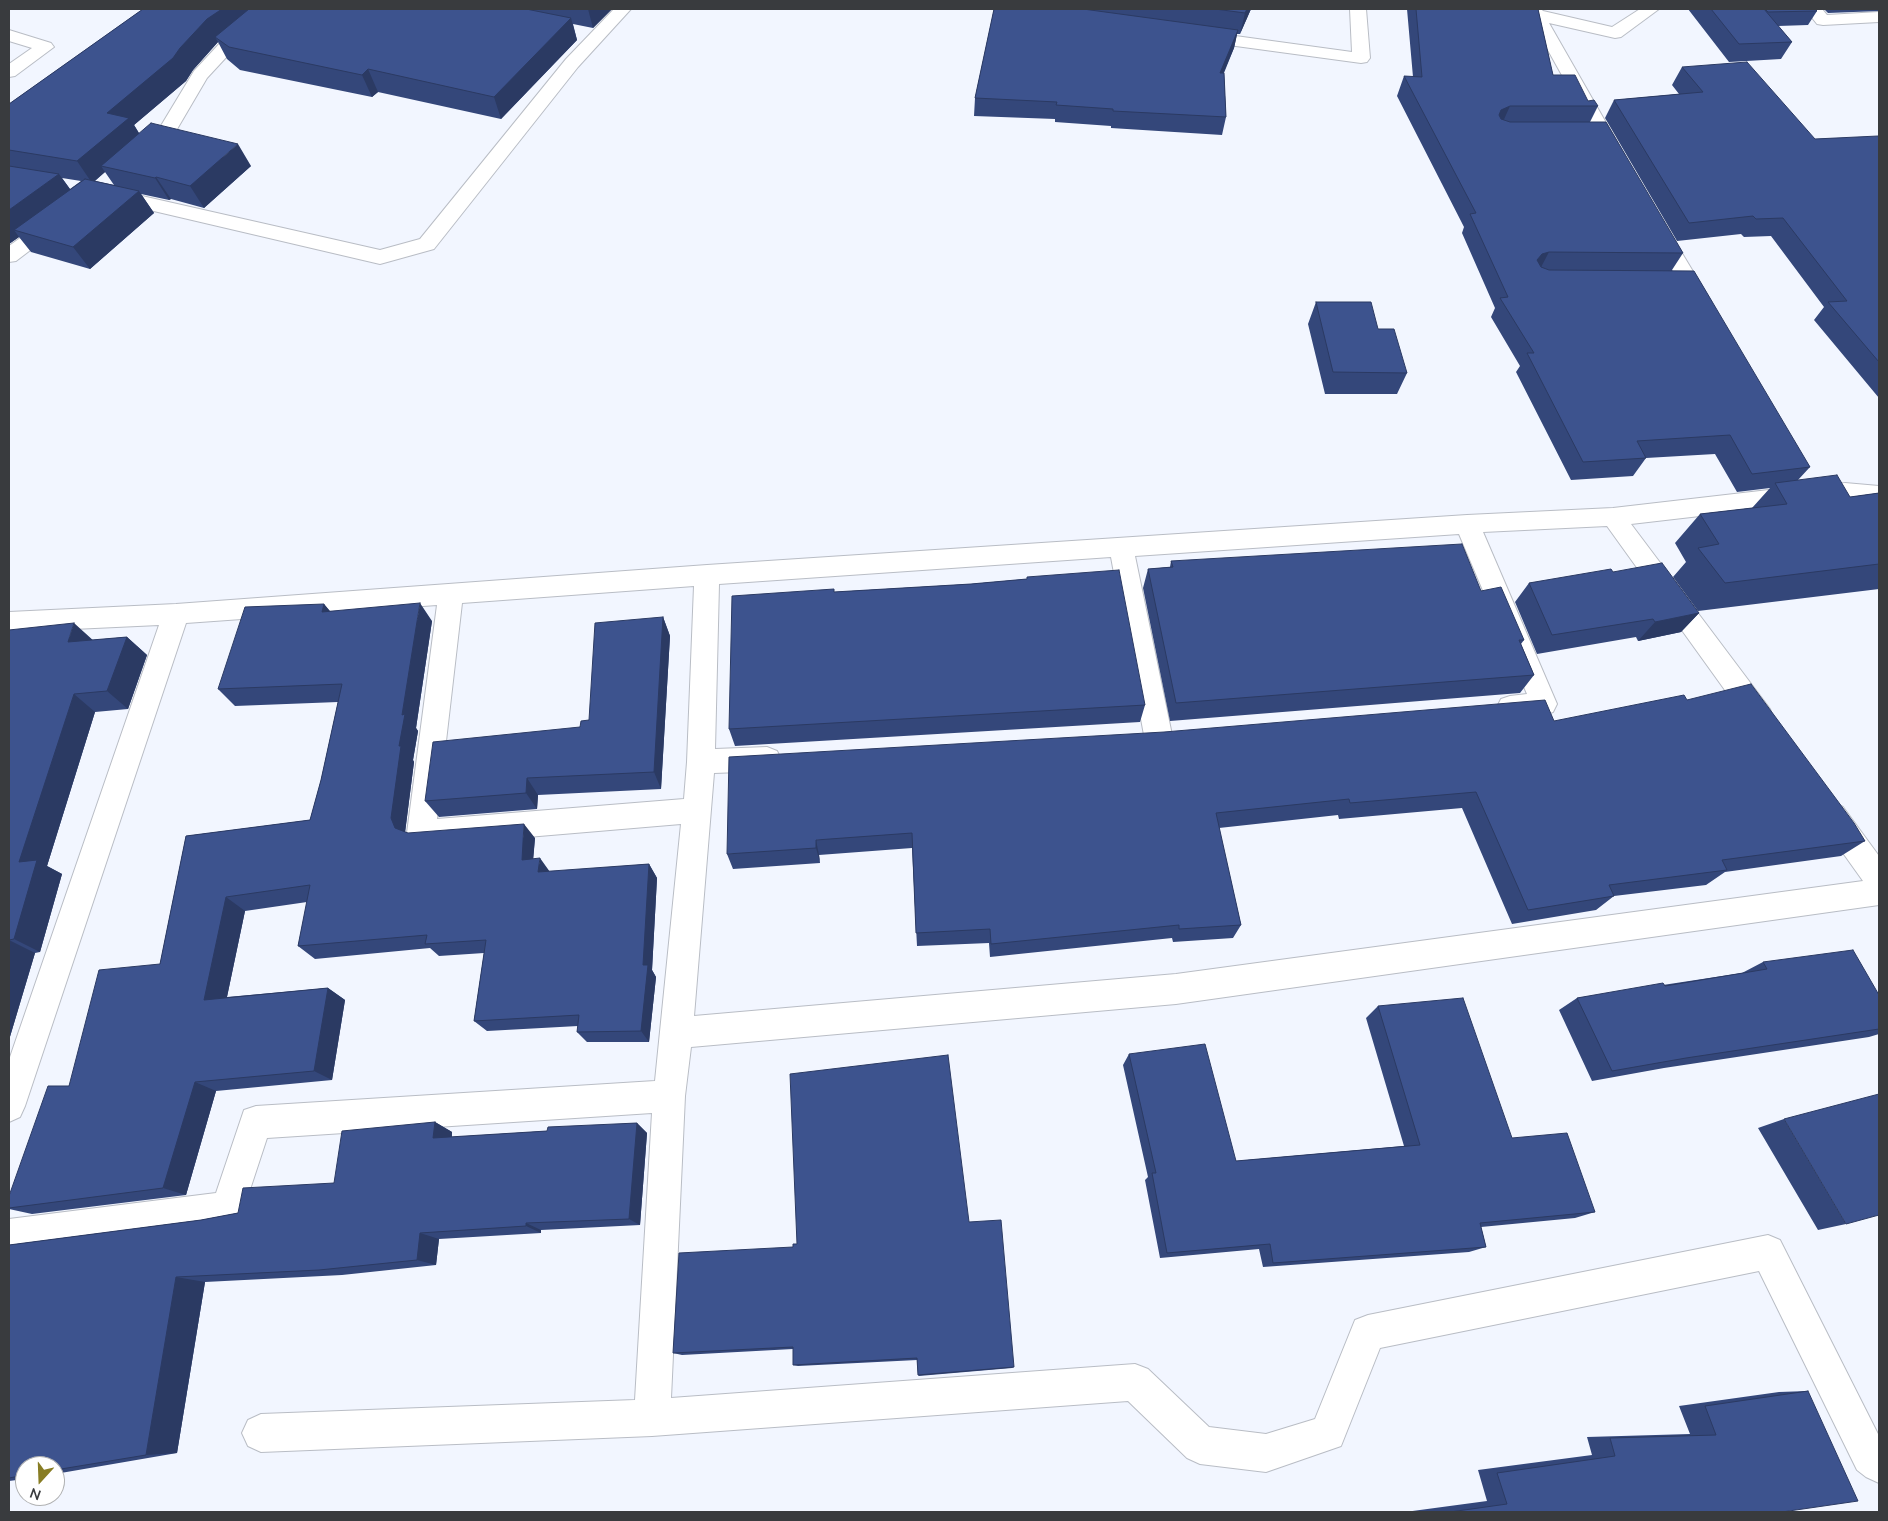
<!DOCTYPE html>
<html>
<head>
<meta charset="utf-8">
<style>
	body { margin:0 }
	#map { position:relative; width:1888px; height:1521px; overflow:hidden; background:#f2f6ff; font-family:Mulish,sans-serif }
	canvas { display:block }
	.frame { position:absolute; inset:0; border:10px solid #393b3e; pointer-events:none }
	.north { position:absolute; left:15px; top:1456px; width:50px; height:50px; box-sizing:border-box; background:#fff; border:1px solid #b0b1b2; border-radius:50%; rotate:200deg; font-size:14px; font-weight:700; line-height:20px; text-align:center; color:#393b3e }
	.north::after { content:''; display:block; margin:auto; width:18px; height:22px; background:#887d24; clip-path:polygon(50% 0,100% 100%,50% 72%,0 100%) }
</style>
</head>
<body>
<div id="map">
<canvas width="1888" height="1521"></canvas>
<div class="frame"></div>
<div class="north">N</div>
</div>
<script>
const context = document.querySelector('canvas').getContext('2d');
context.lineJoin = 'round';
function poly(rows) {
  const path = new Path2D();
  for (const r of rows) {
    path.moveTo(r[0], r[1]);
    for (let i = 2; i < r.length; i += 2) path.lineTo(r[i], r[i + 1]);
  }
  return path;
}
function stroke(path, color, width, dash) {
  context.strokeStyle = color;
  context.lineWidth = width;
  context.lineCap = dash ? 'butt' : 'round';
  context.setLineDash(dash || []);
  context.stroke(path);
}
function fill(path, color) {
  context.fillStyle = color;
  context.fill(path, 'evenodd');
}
const minor = poly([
	[265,9,283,9,232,51,207,78,173,136,149,157,142,159,135,157,133,153,159,129,194,71,220,43,265,9],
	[614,9,631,9,578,67,434,249,380,264,111,201,104,199,101,195,104,191,111,189,380,250,420,239,566,59,614,9],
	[1350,9,1366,9,1370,58,1367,62,1361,63,1199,41,1193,40,1190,36,1193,32,1199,31,1352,52,1350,9],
	[1525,9,1541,9,1543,11,1612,27,1640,9,1659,9,1621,37,1615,38,1549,23,1625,156,1623,160,1616,162,1609,160,1607,156,1525,9],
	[1805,9,1822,9,1827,15,1879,12,1879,22,1823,25,1817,24,1805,9],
	[9,30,51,43,54,47,15,76,9,77,9,64,32,48,9,41,9,30],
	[55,216,62,218,65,222,62,226,16,261,9,262,9,246,48,218,55,216],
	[1658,224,1665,226,1668,230,1712,303,1708,308,1701,310,1694,308,1690,303,1648,230,1651,226,1658,224],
	[1845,483,1879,486,1879,504,1845,501,1812,503,1631,524,1770,709,1773,717,1770,725,1760,728,1750,725,1607,526,1483,532,1557,704,1553,712,1544,715,1510,718,1501,715,1497,707,1501,699,1510,696,1527,694,1459,534,1135,556,1172,735,1168,743,1158,747,1148,743,1144,735,1111,557,719,584,715,749,767,747,777,751,781,759,777,767,767,771,714,773,694,1016,1176,974,1863,881,1823,825,1819,816,1823,807,1833,803,1843,807,1879,856,1879,905,1176,1004,691,1047,685,1096,671,1398,1135,1364,1148,1369,1209,1427,1266,1434,1315,1419,1355,1320,1368,1315,1768,1235,1780,1240,1879,1436,1879,1483,1866,1477,1857,1470,1759,1271,1380,1348,1341,1446,1266,1472,1200,1464,1187,1458,1128,1401,652,1436,261,1452,248,1446,242,1433,248,1420,261,1414,635,1400,652,1113,267,1138,240,1220,228,1225,9,1253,9,1219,216,1193,244,1110,256,1106,655,1081,681,824,421,846,411,842,407,833,437,605,186,623,25,1106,20,1117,9,1122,9,1060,159,625,9,632,9,612,176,604,707,565,1467,515,1613,508,1812,485,1845,483],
	[694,586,687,762,684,799,437,819,462,603,694,586]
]);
const wall = poly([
	[143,9,612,9,593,28,573,24,577,40,501,119,378,92,372,97,240,70,227,59,218,42,193,70,186,81,134,125,139,133,251,166,204,208,171,199,169,200,141,194,154,213,90,269,31,252,19,237,9,244,9,104],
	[105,172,114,185,95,181],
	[62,178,81,181,70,189],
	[994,9,1251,9,1240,34,1237,34,1234,48,1224,73,1226,117,1222,135,1111,128,1111,126,1055,122,1055,119,974,116,975,98],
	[1407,9,1538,9,1553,75,1588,101,1598,106,1590,122,1683,253,1672,270,1810,467,1798,480,1850,497,1879,493,1879,589,1698,611,1673,577,1686,562,1675,543,1700,514,1752,508,1770,488,1737,492,1715,454,1646,458,1633,476,1571,480,1516,372,1520,366,1491,317,1495,308,1462,233,1464,227,1397,96,1404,76,1413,77],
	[1688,9,1815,9,1817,11,1808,25,1778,26,1792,42,1781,59,1729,62],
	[1824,9,1879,9,1879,11,1828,13],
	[1682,67,1815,139,1879,137,1879,398,1814,320,1824,307,1771,236,1744,237,1741,234,1677,241,1605,118,1614,100,1679,94,1672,85],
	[1316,302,1407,373,1397,394,1325,394,1308,324],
	[1171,561,1481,591,1524,640,1521,644,1534,675,1520,693,1170,721,1143,588,1148,569,1170,567],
	[1613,572,1699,613,1681,632,1638,641,1636,637,1537,654,1515,602,1529,583],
	[1027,577,1145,705,1140,722,735,746,729,729,834,592,971,584,1027,579],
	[324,604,330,611,432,621,416,728,418,731,413,760,414,762,405,832,408,833,535,838,533,859,549,872,649,864,657,878,652,970,656,977,649,1042,587,1042,577,1032,578,1026,487,1031,474,1021,484,953,439,956,430,948,315,959,298,946,307,902,245,911,227,997,328,988,345,1000,332,1080,216,1091,186,1195,32,1214,9,1209,9,1196,69,1086,160,964,186,836,310,820,321,780,338,702,235,706,218,689],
	[663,617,670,636,661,789,538,795,537,809,439,817,425,801,580,727,589,720],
	[9,630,93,640,127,637,147,655,128,709,95,712,47,866,62,874,40,952,35,953,9,1040],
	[1687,700,1865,841,1841,856,1725,872,1706,885,1614,896,1596,910,1512,924,1462,808,1339,819,1338,815,1219,828,1241,925,1233,938,1173,942,1172,938,990,957,989,943,917,946,912,848,819,855,820,863,733,869,727,854],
	[1763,962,1879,1029,1879,1034,1869,1037,1664,1068,1592,1081,1559,1010,1577,998,1742,973],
	[1378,1006,1512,1138,1595,1212,1575,1218,1481,1227,1486,1247,1469,1252,1263,1267,1259,1249,1160,1258,1145,1180,1148,1177,1123,1065,1129,1054,1236,1161,1404,1146,1366,1018],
	[1784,1119,1846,1224,1818,1230,1758,1128],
	[435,1122,452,1132,452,1137,547,1131,637,1123,647,1133,640,1225,541,1230,541,1233,439,1239,436,1265,342,1275,205,1282,177,1453,55,1474,55,1466,25,1466,25,1479,9,1481,9,1245,201,1220,238,1213,334,1183],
	[969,1222,1014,1367,1012,1368,919,1376,918,1375,917,1360,798,1366,793,1365,793,1349,682,1355,673,1353],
	[1808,1391,1782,1512,1405,1512,1487,1501,1478,1470,1592,1455,1587,1437,1690,1434,1679,1406,1779,1392]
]);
const shadedWall = poly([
	[222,9,262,9,215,37,218,42,193,70,186,81,134,125,143,140,101,166,105,172,92,183,77,161,107,113,180,48,207,19],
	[588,9,612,9,593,28],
	[1247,9,1251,9,1240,34,1245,13],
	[571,18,577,40,501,119,494,97],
	[1238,30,1234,48,1216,90,1220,73],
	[368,69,378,92,372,97,362,75],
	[1510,106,1501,126,1492,129,1501,110],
	[238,144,251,166,204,208,190,186],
	[59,174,75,196,14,230,19,237,9,244,9,210],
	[156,177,171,199,169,200,155,178],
	[139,191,154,213,90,269,73,247],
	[1549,252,1539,271,1537,260,1542,254],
	[420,603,432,621,416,728,418,731,413,760,414,762,405,833,395,828,391,818,402,715],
	[324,604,338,622,322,612],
	[1699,613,1681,632,1638,641,1655,622],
	[663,617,670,636,661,789,654,772],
	[74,623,95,642,68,642],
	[127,637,147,655,128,709,107,691],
	[74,694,95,712,47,866,62,874,40,952,14,939,19,862],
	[527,778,538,795,537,809,526,793],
	[524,824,535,838,532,874,522,860],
	[816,840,819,855,820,863,816,848],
	[540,858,550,872,538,872],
	[649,864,657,878,652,970,656,977,649,1042,641,1031,643,965],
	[226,897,245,911,224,1011,204,1000],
	[9,940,35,953,9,1040],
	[328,988,345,1000,332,1080,314,1071],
	[195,1082,216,1091,186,1195,163,1188],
	[435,1122,452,1132,450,1147,433,1138],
	[637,1123,647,1133,640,1225,629,1219],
	[526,1223,541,1230,541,1233,526,1226],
	[420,1233,439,1239,436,1265,417,1260],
	[176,1277,205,1282,177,1453,146,1455]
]);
const building = poly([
	[143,9,222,9,207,19,180,48,173,58,107,113,129,118,77,161,9,150,9,104,143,9],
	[249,9,526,9,571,18,494,97,368,69,362,75,229,47,215,37,249,9],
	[994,9,1083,9,1238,30,1220,73,1224,73,1226,117,1113,111,1113,109,1056,105,1057,102,975,98,994,9],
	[1215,9,1247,9,1245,13,1215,9],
	[1416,9,1538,9,1553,75,1575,75,1588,101,1594,100,1598,106,1510,106,1501,110,1499,115,1501,119,1510,122,1606,122,1683,253,1549,252,1542,254,1537,260,1541,267,1549,270,1694,271,1810,467,1752,474,1730,435,1637,441,1646,458,1583,462,1527,353,1534,353,1500,298,1508,297,1470,214,1476,213,1404,76,1422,77,1416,9],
	[1711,9,1764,9,1792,42,1739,44,1711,9],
	[1765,9,1815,9,1817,11,1768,12,1765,9],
	[1747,62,1815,139,1878,136,1879,137,1879,362,1828,302,1847,301,1783,218,1756,219,1753,216,1689,223,1614,100,1703,92,1682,67,1747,62],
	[151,123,238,144,190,186,156,177,155,178,101,166,151,123],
	[9,166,59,174,9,210,9,166],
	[85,179,139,191,73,247,14,230,85,179],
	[1316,302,1371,302,1378,329,1394,329,1407,373,1333,372,1316,302],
	[1837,475,1850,497,1879,493,1879,564,1725,583,1698,548,1719,544,1700,514,1787,504,1775,483,1837,475],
	[1462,544,1481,591,1501,587,1524,640,1519,640,1534,675,1176,703,1148,569,1173,567,1171,561,1462,544],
	[1662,563,1699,613,1655,622,1653,619,1552,635,1529,583,1611,569,1613,572,1662,563],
	[1119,570,1145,705,729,729,732,596,834,589,834,592,971,584,1027,579,1027,577,1119,570],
	[420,603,402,715,405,714,399,746,401,746,391,818,395,828,408,833,524,824,522,860,540,858,538,872,649,864,643,965,648,965,641,1031,577,1032,579,1015,474,1021,486,940,425,944,427,935,298,946,310,885,226,897,204,1000,328,988,314,1071,195,1082,163,1188,9,1208,9,1196,48,1086,69,1086,99,970,160,964,186,836,310,820,321,780,342,684,218,689,245,607,324,604,322,612,420,603],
	[663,617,654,772,527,778,526,793,425,801,433,742,580,727,581,721,589,720,595,623,663,617],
	[74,623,68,642,127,637,107,691,74,694,19,862,37,860,14,939,9,940,9,942,9,630,74,623],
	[1751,684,1854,823,1865,841,1722,860,1727,870,1609,885,1614,896,1528,910,1476,792,1350,803,1349,799,1216,813,1241,925,1179,929,1179,925,991,944,990,929,916,933,912,833,816,840,816,848,727,854,729,757,1164,732,1545,700,1554,721,1684,695,1687,700,1751,684],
	[1853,950,1879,995,1879,1029,1686,1058,1612,1071,1577,998,1663,983,1665,986,1767,969,1763,962,1853,950],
	[1463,998,1512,1138,1567,1133,1595,1212,1480,1223,1486,1247,1273,1263,1270,1244,1167,1253,1152,1173,1156,1173,1129,1054,1205,1044,1236,1161,1420,1145,1378,1006,1463,998],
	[948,1055,969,1222,1001,1220,1014,1367,918,1375,917,1358,793,1365,793,1347,673,1353,679,1253,793,1247,793,1244,797,1244,790,1074,948,1055],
	[1879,1094,1879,1215,1846,1224,1784,1119,1879,1094],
	[435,1122,433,1138,547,1131,548,1127,637,1123,629,1219,526,1223,526,1226,420,1233,417,1260,319,1270,176,1277,146,1455,55,1470,55,1466,25,1466,25,1475,9,1478,9,1245,201,1220,238,1213,243,1188,334,1183,342,1131,435,1122],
	[1808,1391,1858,1501,1782,1512,1450,1512,1507,1504,1497,1473,1615,1456,1610,1438,1716,1435,1705,1406,1808,1391]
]);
stroke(minor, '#b9bdc5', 2);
fill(minor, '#fff');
fill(wall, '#34477a');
fill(shadedWall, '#2b3a63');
fill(building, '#3d538e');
stroke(building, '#2b3a63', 1);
</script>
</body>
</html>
